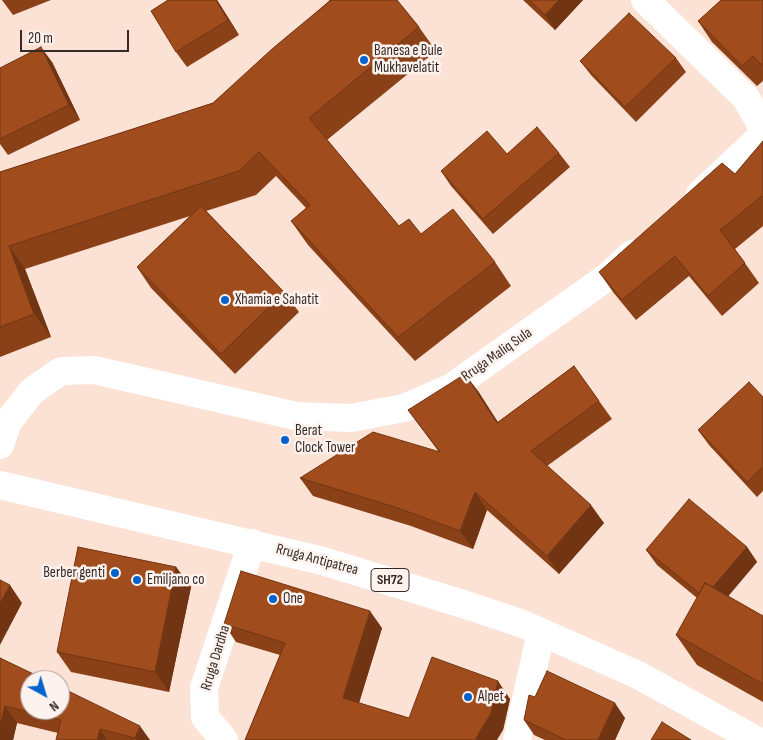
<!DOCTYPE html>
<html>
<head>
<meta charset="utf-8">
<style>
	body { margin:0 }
	#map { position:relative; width:763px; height:740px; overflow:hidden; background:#fce1d5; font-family:"Sofia Sans Condensed",sans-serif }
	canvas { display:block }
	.north { position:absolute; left:20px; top:670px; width:50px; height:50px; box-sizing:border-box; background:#fdf2ed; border:1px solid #ada29e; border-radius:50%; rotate:141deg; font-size:14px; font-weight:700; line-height:20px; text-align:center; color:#352b27 }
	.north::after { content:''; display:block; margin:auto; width:18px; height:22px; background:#0263cc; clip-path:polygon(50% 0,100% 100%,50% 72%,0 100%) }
	.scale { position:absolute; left:20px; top:30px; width:109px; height:22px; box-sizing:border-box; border:2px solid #352b27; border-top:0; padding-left:6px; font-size:15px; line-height:18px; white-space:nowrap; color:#352b27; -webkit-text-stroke:4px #fdf2ed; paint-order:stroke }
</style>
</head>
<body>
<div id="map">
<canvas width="763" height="740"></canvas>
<div class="north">N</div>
<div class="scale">20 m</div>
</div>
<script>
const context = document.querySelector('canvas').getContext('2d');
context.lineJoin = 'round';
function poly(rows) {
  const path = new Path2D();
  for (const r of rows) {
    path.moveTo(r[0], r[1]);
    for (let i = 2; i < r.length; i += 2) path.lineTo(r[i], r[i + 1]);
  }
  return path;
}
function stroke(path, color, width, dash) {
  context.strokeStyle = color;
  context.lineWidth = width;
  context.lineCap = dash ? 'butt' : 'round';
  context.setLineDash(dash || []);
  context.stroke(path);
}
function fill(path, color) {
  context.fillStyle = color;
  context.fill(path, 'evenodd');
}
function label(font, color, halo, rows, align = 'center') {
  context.font = font + ' "Sofia Sans Condensed",sans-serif';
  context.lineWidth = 5;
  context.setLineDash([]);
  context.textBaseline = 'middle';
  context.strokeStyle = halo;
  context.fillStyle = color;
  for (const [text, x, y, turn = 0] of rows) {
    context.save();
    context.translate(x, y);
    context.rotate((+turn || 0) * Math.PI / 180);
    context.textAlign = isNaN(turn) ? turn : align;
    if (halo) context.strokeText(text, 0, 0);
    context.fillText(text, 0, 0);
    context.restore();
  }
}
const minor = poly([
	[645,0,746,98,763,128],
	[700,194,763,135],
	[0,445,8,422,32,391,61,371,94,370,296,416,351,418,404,408,452,387,607,277,632,254],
	[224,740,205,717,204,688,252,543],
	[517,740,541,632]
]);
const major = poly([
	[0,485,323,561,463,604,523,624,638,675,756,740]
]);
const wall = poly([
	[2,0,51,0,13,15],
	[168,0,217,0,239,35,187,67,176,52],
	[329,0,397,0,419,27,436,51,327,140,399,226,421,234,495,262,511,286,415,361,308,245,291,221,306,208,276,176,256,195,206,211,284,292,299,312,235,374,151,288,137,267,190,216,25,269,51,337,0,357,0,172,213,103,329,1],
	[523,0,583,0,555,30],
	[763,0,763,81,757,86,712,42,698,21],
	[676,58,686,72,636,122,591,75,580,61],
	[52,62,80,120,8,155,0,144,0,68],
	[763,141,763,226,735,249,759,283,722,316,689,276,636,320,613,292,599,272,735,174],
	[559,153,570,167,493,234,451,186,441,171,507,154],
	[574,366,612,419,547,466,604,523,559,574,487,510,473,549,411,526,313,496,300,478,439,452,408,410,478,391,498,422],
	[763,397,763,491,757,497,709,445,698,430],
	[747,547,757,562,728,596,763,616,763,702,697,665,676,635,697,598,657,565,646,550],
	[176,567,191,587,169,692,71,672,57,652],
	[224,624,382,628,359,703,409,718,510,699,503,730,245,740,280,655,236,642],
	[0,658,150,740,56,740,58,733,17,723,13,740,0,740],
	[535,697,625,718,615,740,545,740,534,735,524,720]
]);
const shadedWall = poly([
	[216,0,217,0,239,35,228,20],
	[559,0,583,0,555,30,545,15],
	[41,47,52,62,80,120,69,105],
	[9,246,25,269,51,337,34,314],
	[465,374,478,391,509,441,497,423],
	[475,492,487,510,473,549,460,531],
	[591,505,604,523,559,574,547,556],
	[747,547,757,562,715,612,704,597],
	[176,567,191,587,169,692,155,672],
	[10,585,22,603,0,645,0,603],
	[370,611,382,628,355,716,343,698],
	[498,681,510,699,503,730,497,740,475,740],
	[615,703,625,718,615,740,598,740],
	[5,706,17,723,13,740,0,740,0,726],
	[140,726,150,740,137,740,135,738],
	[100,729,107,740,97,740]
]);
const building = poly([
	[168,0,216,0,228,20,176,52,151,11,168,0],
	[331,0,397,0,419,27,309,118,399,226,409,219,421,234,453,209,495,262,398,337,291,221,310,205,259,152,239,171,9,246,34,314,0,327,0,172,213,103,272,49,331,0],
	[529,0,559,0,545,15,529,0],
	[721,0,763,0,763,66,753,56,742,66,698,21,721,0],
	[629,13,676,58,625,107,580,61,629,13],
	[41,47,69,105,0,139,0,68,41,47],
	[537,127,559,153,483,219,441,171,487,131,507,154,537,127],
	[763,141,763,197,762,196,720,230,745,263,708,296,675,256,622,300,599,272,722,163,735,174,763,141],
	[201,206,284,292,221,354,137,267,201,206],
	[574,366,599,401,531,451,591,505,547,556,475,492,460,531,398,508,300,478,373,432,440,452,408,410,465,374,497,423,574,366],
	[749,382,763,397,763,467,747,482,698,430,749,382],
	[689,499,747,547,713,587,705,583,699,593,646,550,689,499],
	[78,547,176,567,155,672,57,652,78,547],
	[241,571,370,611,343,698,409,718,432,657,498,681,491,713,475,740,245,740,285,643,224,624,241,571],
	[0,580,10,585,0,603,0,580],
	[705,583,763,616,763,684,676,635,705,583],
	[0,658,46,680,30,680,30,710,60,710,60,687,140,726,135,738,100,729,97,740,56,740,61,720,5,706,0,726,0,658],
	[547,671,615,703,598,740,566,740,524,720,529,695,535,697,547,671],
	[662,722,691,740,651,740,662,722]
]);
const markers = [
	[364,60,5,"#0263cc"],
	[225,300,5,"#0263cc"],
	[285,440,5,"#0263cc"],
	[115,573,5,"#0263cc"],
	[137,580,5,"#0263cc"],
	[273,599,5,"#0263cc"],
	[468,697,5,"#0263cc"]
];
const shields = [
	[390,580,38]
];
const shieldNames = [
	["SH72",390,580]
];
const poiNames = [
	["Banesa e Bule",374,51],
	["Mukhavelatit",374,68],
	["Xhamia e Sahatit",235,300],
	["Berat",295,431],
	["Clock Tower",295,448],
	["Berber genti",105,573,"right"],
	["Emiljano co",147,580],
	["One",283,599],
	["Alpet",478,697]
];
const streetNames = [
	["Rruga Maliq Sula",497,355,-35],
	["Rruga Antipatrea",317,560,15],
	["Rruga Dardha",216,658,-73]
];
stroke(minor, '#fff', 28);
stroke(major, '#fff', 28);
fill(wall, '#8a4118');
fill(shadedWall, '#713514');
fill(building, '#a14c1c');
stroke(building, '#713514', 1);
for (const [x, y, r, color] of markers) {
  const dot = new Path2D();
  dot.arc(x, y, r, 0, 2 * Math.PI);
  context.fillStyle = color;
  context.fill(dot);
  stroke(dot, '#fdf2ed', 2);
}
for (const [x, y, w] of shields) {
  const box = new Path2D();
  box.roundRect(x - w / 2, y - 11.5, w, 23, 4);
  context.fillStyle = '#fdf2ed';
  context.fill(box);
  stroke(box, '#352b27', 1);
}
label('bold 14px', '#352b27', null, shieldNames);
label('15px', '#352b27', '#fdf2ed', poiNames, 'left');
label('15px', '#352b27', '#fdf2ed', streetNames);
</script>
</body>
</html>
